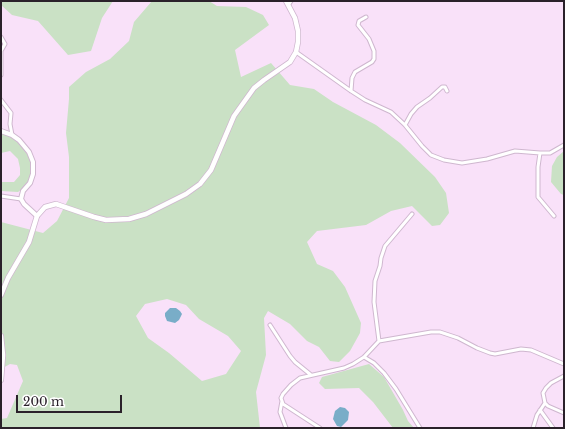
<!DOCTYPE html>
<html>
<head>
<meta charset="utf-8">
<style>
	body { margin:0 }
	#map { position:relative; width:565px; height:429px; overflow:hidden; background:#f9e1f9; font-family:"Libre Baskerville",serif }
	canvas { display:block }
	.frame { position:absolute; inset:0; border:2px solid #2a212a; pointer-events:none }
	.scale { position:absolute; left:16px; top:395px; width:106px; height:18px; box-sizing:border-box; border:2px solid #2a212a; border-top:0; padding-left:5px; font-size:12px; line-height:14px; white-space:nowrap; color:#2a212a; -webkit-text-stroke:3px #fff; paint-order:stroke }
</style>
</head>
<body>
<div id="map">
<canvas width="565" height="429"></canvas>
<div class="frame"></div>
<div class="scale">200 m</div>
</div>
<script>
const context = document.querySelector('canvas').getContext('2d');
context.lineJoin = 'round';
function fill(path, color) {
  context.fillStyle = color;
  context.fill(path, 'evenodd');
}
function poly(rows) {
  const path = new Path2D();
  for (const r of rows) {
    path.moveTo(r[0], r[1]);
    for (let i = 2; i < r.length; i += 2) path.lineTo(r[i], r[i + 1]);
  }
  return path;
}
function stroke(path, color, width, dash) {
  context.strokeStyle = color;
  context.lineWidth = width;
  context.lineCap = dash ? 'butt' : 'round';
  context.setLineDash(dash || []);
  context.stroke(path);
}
const green = poly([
	[1,1,113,1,102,18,91,51,68,55,38,21,12,15,1,5],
	[152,1,209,1,217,6,246,7,263,15,269,25,235,50,241,77,271,63,290,85,314,89,333,102,376,125,400,143,435,177,446,193,449,213,440,225,432,226,412,206,391,211,366,225,317,231,307,242,317,264,333,271,345,287,361,323,360,333,350,351,339,362,330,361,319,347,307,341,290,324,268,311,264,318,266,355,256,392,260,428,1,428,1,419,7,418,23,381,17,365,10,364,1,369,1,222,43,233,57,221,69,198,69,157,66,133,69,99,69,87,86,72,110,59,129,41,134,22],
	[167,299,186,305,199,319,228,336,241,351,226,374,202,381,169,353,148,338,136,316,145,304],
	[1,132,11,136,21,144,26,150,31,162,31,172,28,182,22,189,18,192,1,191,1,182,14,182,20,175,20,168,18,159,10,151,1,153],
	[564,151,564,195,561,194,551,182,552,166,557,157],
	[369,364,384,377,403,410,408,421,414,428,393,428,373,402,359,388,325,389,319,383,322,377]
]);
const water = poly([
	[170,308,176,308,180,311,182,314,179,320,175,323,167,321,165,316,165,313],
	[340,407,345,408,349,412,348,420,341,427,337,426,333,419,335,411]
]);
const minor = poly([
	[289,4,291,1],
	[1,37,5,44,1,51,1,75],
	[296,52,351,91,365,100,391,112,405,125,422,146,431,155,444,160,462,163,487,159,515,151,540,153,550,153,564,145],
	[351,91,352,78,355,72,372,62,374,59,374,51,369,39,358,25,359,21,366,17],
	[1,100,11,113,10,124,12,135],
	[405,125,411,114,417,107,430,98,442,87,445,87,447,91],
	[540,153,538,167,538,197,554,216],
	[1,196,21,199],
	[270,325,290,356,295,362,311,375],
	[379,341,374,302,375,281,380,266,381,258,385,246,412,214],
	[364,357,374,363,384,373,396,389,420,428],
	[564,376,551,383,546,388,543,393,545,403,548,406,564,413],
	[282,401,280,412,286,428],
	[540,410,553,428],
	[320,428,283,404,281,398,283,394,291,385,300,378,344,368,353,364,364,357,379,341,431,332,440,332,458,338,477,348,490,353,495,354,521,349,531,350,564,364],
	[533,428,537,415,545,403]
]);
const tertiary = poly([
	[1,131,12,135,19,140,29,152,33,162,33,174,30,183,23,191,21,199,24,204,37,216]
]);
const secondary = poly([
	[1,295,8,278,29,242,37,216,45,207,56,204,94,217,106,220,129,219,146,214,186,194,200,184,211,170,234,116,254,88,264,80,290,62,296,52,298,42,298,31,295,18,286,1],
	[1,336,3,355,1,380]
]);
fill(green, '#cae1c5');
fill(water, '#79adc8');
stroke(minor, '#cfb7cf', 5);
stroke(tertiary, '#cfb7cf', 6);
stroke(secondary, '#cfb7cf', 6);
stroke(minor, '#fff', 3);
stroke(tertiary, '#fff', 4);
stroke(secondary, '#fff', 4.5);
</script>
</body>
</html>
